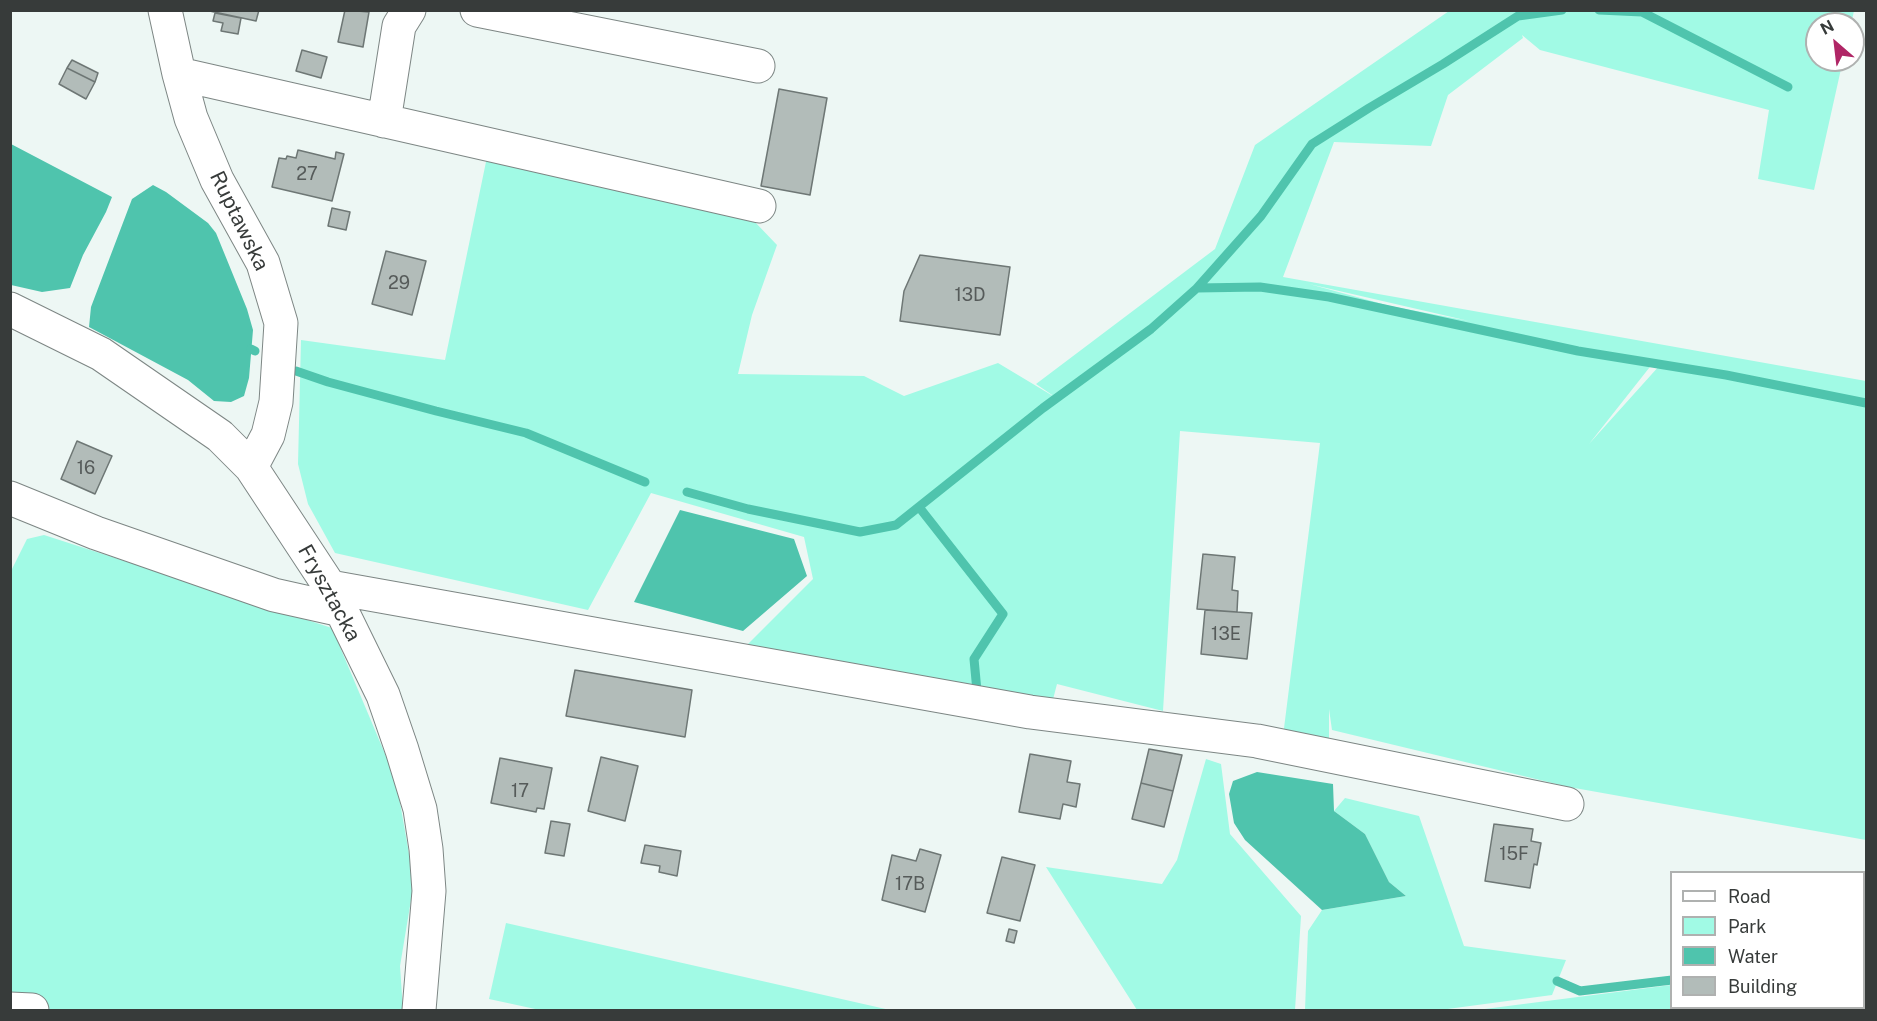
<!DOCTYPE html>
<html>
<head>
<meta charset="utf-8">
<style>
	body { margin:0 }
	#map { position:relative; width:1877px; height:1021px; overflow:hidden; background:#edf7f4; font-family:"Public Sans",sans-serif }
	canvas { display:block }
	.frame { position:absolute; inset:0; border:12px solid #373b3a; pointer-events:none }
	.legend { position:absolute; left:1670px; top:871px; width:195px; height:138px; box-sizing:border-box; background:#fff; border:2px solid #afb1b0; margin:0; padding:8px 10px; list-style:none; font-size:18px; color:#373b3a }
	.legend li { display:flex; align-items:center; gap:12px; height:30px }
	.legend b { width:30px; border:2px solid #afb1b0 }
	.north { position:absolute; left:1805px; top:12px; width:60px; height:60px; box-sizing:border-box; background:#fff; border:2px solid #afb1b0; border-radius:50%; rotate:332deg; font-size:16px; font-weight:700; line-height:24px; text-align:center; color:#373b3a }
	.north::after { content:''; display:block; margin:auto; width:21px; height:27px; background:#b02666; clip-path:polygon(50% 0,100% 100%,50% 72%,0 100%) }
</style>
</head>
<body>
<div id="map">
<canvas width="1877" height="1021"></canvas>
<div class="frame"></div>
<ul class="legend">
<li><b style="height:8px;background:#fff"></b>Road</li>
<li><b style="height:16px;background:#a1fae5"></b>Park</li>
<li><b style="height:16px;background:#4fc4ad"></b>Water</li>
<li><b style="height:16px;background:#b2bcb9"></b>Building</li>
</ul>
<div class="north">N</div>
</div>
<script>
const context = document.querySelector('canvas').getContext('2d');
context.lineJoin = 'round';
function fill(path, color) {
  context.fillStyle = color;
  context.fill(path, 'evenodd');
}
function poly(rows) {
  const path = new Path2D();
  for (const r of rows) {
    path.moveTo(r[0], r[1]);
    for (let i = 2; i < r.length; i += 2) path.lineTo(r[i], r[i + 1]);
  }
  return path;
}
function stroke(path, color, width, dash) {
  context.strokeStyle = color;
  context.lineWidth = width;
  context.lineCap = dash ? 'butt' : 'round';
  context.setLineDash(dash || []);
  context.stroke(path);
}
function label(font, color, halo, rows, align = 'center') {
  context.font = font + ' "Public Sans",sans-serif';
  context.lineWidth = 4.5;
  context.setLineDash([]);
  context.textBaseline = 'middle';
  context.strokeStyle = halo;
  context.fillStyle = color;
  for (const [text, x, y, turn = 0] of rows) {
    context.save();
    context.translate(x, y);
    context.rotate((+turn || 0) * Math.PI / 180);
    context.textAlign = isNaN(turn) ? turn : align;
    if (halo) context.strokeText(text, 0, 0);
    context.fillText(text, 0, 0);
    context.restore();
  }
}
const green = poly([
	[1449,11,1854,11,1851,24,1817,24,1817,60,1843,60,1814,190,1758,179,1769,110,1540,50,1522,35,1523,38,1448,95,1431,146,1334,142,1283,277,1866,381,1866,840,1569,787,1332,730,1329,709,1329,740,1283,736,1320,443,1180,431,1163,711,1057,684,1051,707,744,648,813,579,804,537,651,493,588,610,335,553,308,504,298,464,301,340,445,360,487,157,754,221,777,245,752,315,738,374,864,376,904,396,998,363,1058,399,1036,384,1215,249,1255,145],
	[1309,284,1469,321,1390,306],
	[1653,363,1660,365,1589,444],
	[44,535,332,628,396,780,414,882,400,966,403,1010,11,1010,10,573,27,539],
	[1206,759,1221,764,1230,834,1301,916,1295,1010,1137,1010,1046,867,1162,884,1177,860],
	[1345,798,1419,816,1464,946,1566,960,1552,995,1440,1010,1305,1010,1308,931,1322,910,1406,896,1389,882,1365,834,1334,811],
	[506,923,890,1010,540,1010,489,999],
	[1671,985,1672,1008,1864,1008,1864,1006,1866,1006,1866,1010,1477,1010]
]);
const water = poly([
	[11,144,112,197,106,212,83,255,70,288,42,292,11,285],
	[153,185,166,192,208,223,216,233,247,309,253,330,249,378,244,396,231,402,214,401,188,380,89,327,91,307,132,199],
	[680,510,794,539,807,576,743,631,634,602],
	[1257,772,1333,784,1334,811,1365,834,1389,882,1406,896,1322,910,1245,840,1234,823,1229,794,1233,781]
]);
const stream = poly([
	[1599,10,1642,12,1788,87],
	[1197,288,1260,287,1329,297,1578,351,1726,375,1866,403],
	[251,349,255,351],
	[296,371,328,382,436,411,526,433,645,482],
	[687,492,748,509,860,532,896,525,1043,408,1151,329,1197,288,1261,216,1312,144,1369,108,1443,64,1518,16,1562,10],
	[919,507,1003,614,974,659,977,691],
	[1557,981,1580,991,1672,980],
	[1855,1008,1866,1010]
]);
const building = poly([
	[205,10,259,10,256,21,205,10],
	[345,10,369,12,363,47,338,42,345,10],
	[215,13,241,18,238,34,221,31,223,23,213,21,215,13],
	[302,50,327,57,321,78,296,71,302,50],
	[72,60,98,73,95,82,67,68,72,60],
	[67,68,95,82,86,99,59,84,67,68],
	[779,89,827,98,810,195,761,186,779,89],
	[298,150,335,159,336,152,344,154,332,201,272,187,279,158,286,159,287,156,296,158,298,150],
	[332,208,350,212,346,230,328,226,332,208],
	[386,251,426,261,412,315,372,304,386,251],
	[920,255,1010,267,1000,335,900,321,904,291,920,255],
	[77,441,112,456,95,494,61,479,77,441],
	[1203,554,1235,557,1232,590,1238,591,1237,612,1197,609,1203,554],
	[1205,610,1252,613,1247,659,1201,654,1205,610],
	[575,670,692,690,685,737,566,716,575,670],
	[1149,749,1182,755,1173,791,1141,783,1149,749],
	[1030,754,1071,761,1067,782,1080,784,1076,807,1063,804,1060,819,1019,812,1030,754],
	[601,757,638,766,625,821,588,811,601,757],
	[500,758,552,768,544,809,537,808,536,812,491,803,500,758],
	[1141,783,1173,791,1164,827,1132,819,1141,783],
	[551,821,570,824,564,856,545,853,551,821],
	[1494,824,1533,829,1531,841,1541,843,1537,865,1534,864,1530,888,1485,881,1494,824],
	[645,845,681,851,677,876,659,872,660,866,641,863,645,845],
	[920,849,941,855,925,912,882,900,892,855,916,861,920,849],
	[1002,857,1035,865,1020,921,987,913,1002,857],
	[1009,929,1017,931,1014,943,1006,941,1009,929]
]);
const minor = poly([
	[165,10,179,74,191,118,217,180,263,263,281,323,276,402,268,435,251,467],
	[477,10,758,66],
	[179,74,759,206],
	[384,121,399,26,409,10],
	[10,309,101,354,220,436,251,467,330,587,383,695,402,750,420,809,426,849,429,891,419,1010],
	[10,498,96,533,274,595,341,610],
	[330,587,1030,712,1257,741,1567,804],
	[10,1009,32,1010]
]);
const numberNames = [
	["27",307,174],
	["29",399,283],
	["13D",970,295],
	["16",86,468],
	["13E",1226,634],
	["17",520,791],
	["15F",1514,854],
	["17B",910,884]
];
const streetNames = [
	["Ruptawska",239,221,64],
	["Frysztacka",329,593,61]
];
fill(green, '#a1fae5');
fill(water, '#4fc4ad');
stroke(stream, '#4fc4ad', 9);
fill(building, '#b2bcb9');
stroke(building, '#6e7775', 1.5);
stroke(minor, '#7d8684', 35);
stroke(minor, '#fff', 33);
label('18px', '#565b5a', null, numberNames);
label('21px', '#373b3a', '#fff', streetNames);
</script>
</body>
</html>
